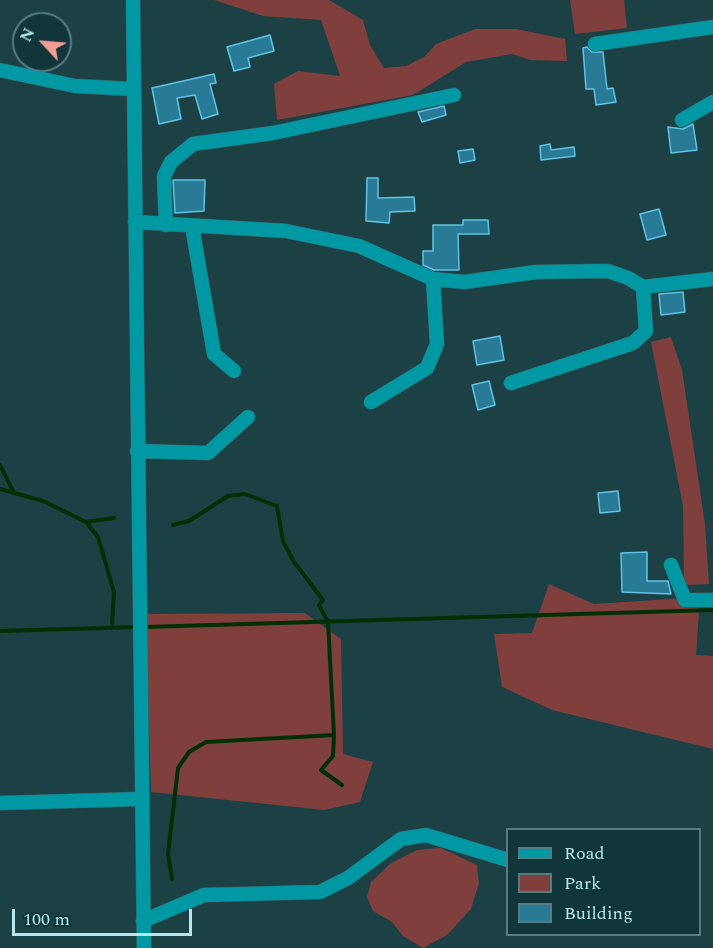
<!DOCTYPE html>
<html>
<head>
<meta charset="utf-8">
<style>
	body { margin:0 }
	#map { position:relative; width:713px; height:948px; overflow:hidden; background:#1c4144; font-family:Spectral,serif }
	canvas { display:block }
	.legend { position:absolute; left:506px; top:828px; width:195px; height:108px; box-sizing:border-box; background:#11363a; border:2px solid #537d82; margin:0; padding:8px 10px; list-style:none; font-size:18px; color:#b5e8ed }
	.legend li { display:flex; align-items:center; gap:12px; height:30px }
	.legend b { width:30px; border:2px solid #537d82 }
	.north { position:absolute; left:12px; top:12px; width:60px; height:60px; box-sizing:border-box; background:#11363a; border:2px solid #537d82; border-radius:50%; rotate:296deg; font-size:16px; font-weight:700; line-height:24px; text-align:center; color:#b5e8ed }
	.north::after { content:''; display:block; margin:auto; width:21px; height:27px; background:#f59c96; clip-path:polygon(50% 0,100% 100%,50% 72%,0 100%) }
	.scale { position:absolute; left:12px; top:909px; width:180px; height:27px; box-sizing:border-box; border:3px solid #b5e8ed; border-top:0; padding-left:8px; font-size:18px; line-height:21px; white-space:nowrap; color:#b5e8ed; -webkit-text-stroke:4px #11363a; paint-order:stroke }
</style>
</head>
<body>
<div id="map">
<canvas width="713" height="948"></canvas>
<ul class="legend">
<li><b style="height:8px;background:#0098a3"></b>Road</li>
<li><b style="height:16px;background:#7f3f3c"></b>Park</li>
<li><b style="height:16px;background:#287a95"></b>Building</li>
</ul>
<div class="north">N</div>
<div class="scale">100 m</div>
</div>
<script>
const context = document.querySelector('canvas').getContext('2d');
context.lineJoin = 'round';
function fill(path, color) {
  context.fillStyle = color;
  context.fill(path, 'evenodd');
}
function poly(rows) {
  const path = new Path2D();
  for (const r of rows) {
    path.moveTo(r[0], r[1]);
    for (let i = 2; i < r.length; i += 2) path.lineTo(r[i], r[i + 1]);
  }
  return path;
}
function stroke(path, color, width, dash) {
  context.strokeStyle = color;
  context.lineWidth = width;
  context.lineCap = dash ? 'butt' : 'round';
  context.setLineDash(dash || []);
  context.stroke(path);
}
const green = poly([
	[214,0,329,0,363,20,370,45,384,68,406,66,424,57,436,44,475,29,516,29,565,39,567,61,530,60,512,54,466,62,413,95,277,120,274,84,298,71,340,76,321,20,263,16],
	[570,0,624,0,627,28,575,34],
	[671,337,682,370,705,524,709,584,684,585,683,506,651,342],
	[549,584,594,604,700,597,696,655,713,656,713,749,552,710,502,687,494,634,532,633],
	[305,613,341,639,343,754,373,762,360,802,324,810,151,792,145,614],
	[441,848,477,865,479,883,471,909,447,935,423,948,403,936,392,922,373,911,367,897,371,882,391,863,417,850]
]);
const stream = poly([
	[0,465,13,491],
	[0,489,43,501,86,522,98,537,106,564,114,592,112,624],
	[86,522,114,518],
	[173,525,189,521,228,496,245,494,277,506,283,541,294,562,323,600,319,605,328,622,334,735,333,756,321,770,342,785],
	[145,627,713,610],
	[0,631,137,627],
	[172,879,168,854,178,768,189,752,206,742,334,735]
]);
const building = poly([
	[270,35,274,51,248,58,250,67,234,71,227,47,270,35],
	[587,47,592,52,603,52,607,89,613,88,616,102,596,105,594,89,586,89,583,48,587,47],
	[214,74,216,83,210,84,218,114,202,119,195,95,177,98,181,119,159,124,152,88,214,74],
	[444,106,446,115,422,122,418,112,444,106],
	[693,124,697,150,671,153,668,127,683,129,693,124],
	[550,144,551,150,574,147,575,156,541,160,540,146,550,144],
	[473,149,475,160,460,163,458,151,473,149],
	[367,178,378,178,378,198,414,197,415,211,390,212,389,223,366,221,367,178],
	[173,180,205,180,204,211,175,213,173,180],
	[659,209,666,235,647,240,640,214,659,209],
	[463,220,488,220,489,234,458,234,459,270,434,270,423,265,423,251,433,251,433,225,463,225,463,220],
	[683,292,685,312,661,315,659,294,683,292],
	[500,336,504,360,477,365,473,341,500,336],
	[489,381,495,405,478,410,472,385,489,381],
	[618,491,620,511,600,513,598,493,618,491],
	[647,552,647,581,668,581,671,594,622,592,621,553,647,552]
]);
const minor = poly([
	[133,0,144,948],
	[595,44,713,27],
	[0,70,75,86,133,89],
	[682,120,713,102],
	[135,222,286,231,359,246,433,279,464,282,536,272,608,271,628,278,643,287,646,331,633,343,511,383],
	[166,225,164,176,171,162,193,144,273,133,454,95],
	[192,226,214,354,234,371],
	[643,287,713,279],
	[371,402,427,368,437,344,433,279],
	[137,451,208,453,248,417],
	[671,565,685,600,713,600],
	[0,803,140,799],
	[143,921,204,895,320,892,348,878,401,839,426,835,508,860]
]);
fill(green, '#7f3f3c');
stroke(stream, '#002f04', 4);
fill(building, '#287a95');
stroke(building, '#5fc3e6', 1.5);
stroke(minor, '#366165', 15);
stroke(minor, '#0098a3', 14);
</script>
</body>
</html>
